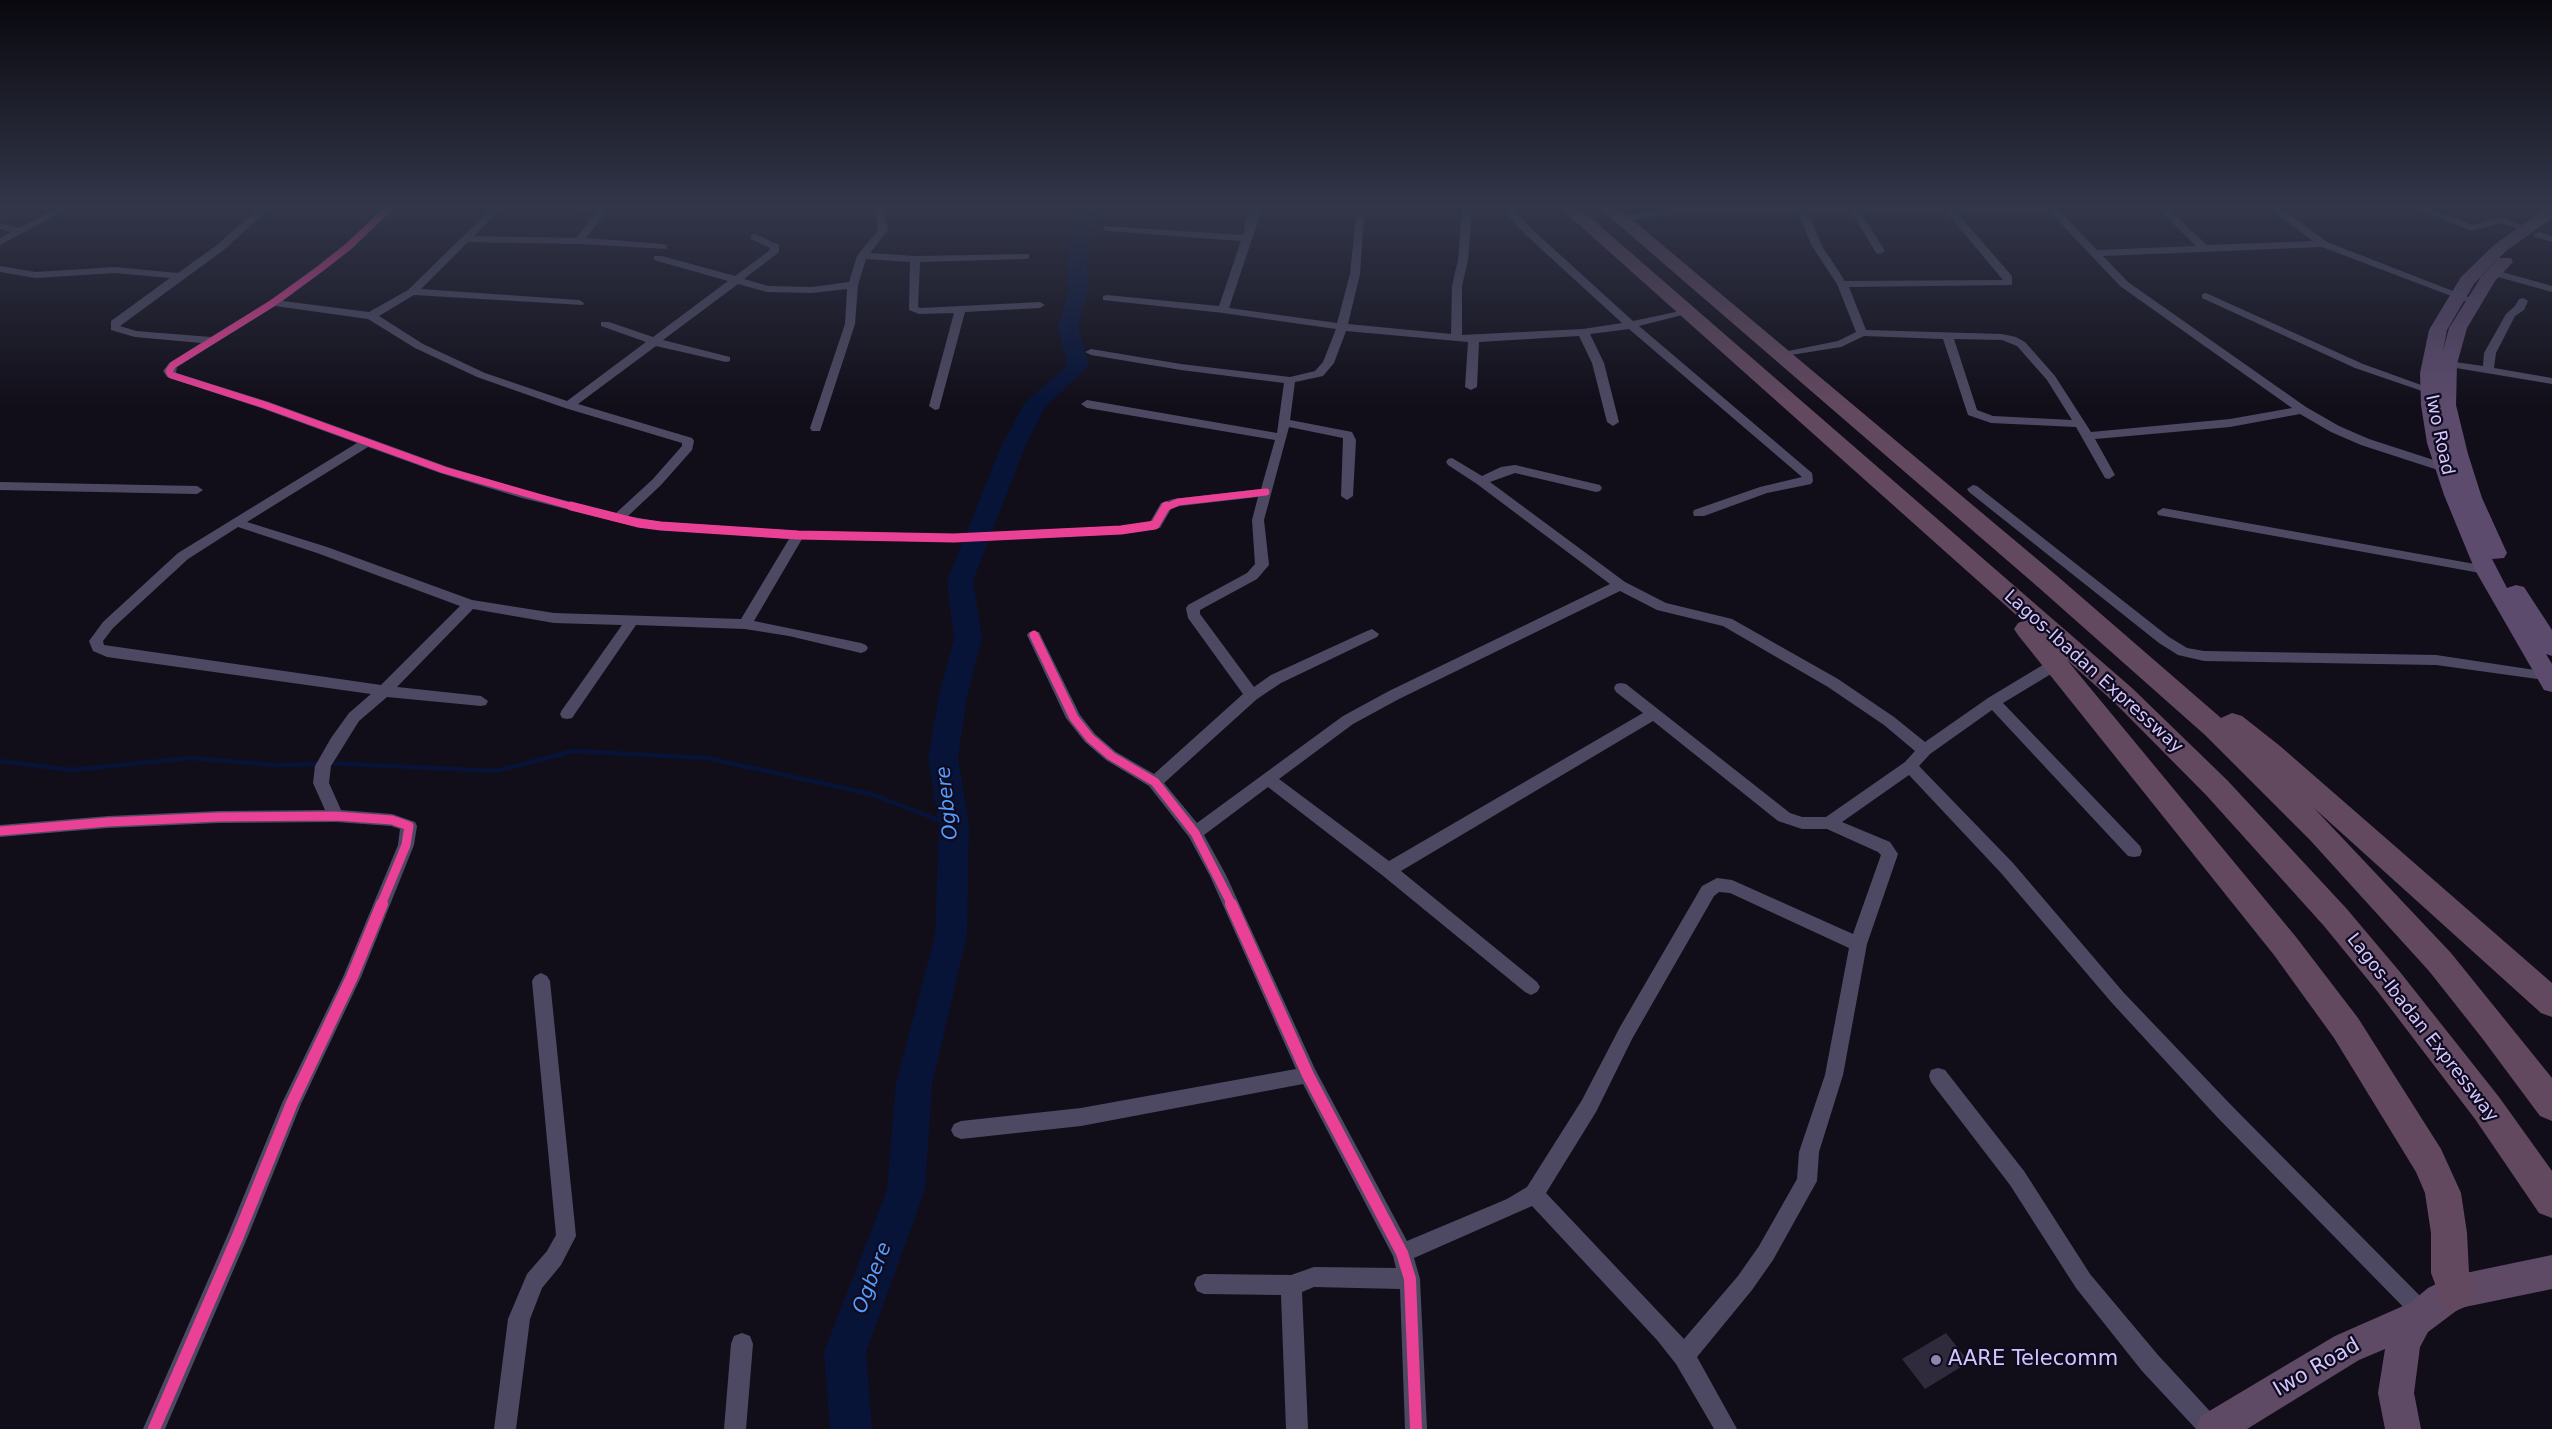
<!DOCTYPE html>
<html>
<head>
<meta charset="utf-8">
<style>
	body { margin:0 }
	canvas { display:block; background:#110e19 }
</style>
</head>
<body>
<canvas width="2552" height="1429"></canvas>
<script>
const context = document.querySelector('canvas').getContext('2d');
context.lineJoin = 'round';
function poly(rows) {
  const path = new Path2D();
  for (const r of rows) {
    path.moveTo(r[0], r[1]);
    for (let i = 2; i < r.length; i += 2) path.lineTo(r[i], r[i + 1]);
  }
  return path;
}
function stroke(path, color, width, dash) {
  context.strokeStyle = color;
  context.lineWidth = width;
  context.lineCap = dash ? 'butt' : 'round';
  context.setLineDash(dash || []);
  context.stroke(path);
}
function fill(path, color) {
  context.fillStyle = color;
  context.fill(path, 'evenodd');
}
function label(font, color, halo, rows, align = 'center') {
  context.font = font + ' "DejaVu Sans",sans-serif';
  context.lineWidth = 4.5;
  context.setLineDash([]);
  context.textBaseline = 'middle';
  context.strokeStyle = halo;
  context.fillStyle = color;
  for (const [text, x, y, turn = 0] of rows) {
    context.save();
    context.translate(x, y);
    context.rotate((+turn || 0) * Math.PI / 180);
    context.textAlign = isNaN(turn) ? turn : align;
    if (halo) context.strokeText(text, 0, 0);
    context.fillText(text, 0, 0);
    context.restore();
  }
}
const stream = poly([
	[0,761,71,770,191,758,275,765,320,764],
	[328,763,496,771,573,751,707,758,871,794,954,826]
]);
const river = poly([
	[1086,206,1104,206,1095,223,1086,262,1089,286,1078,327,1089,366,1045,407,1024,449,973,581,982,639,967,696,958,758,969,826,967,935,932,1084,925,1190,866,1352,872,1429,830,1429,824,1352,887,1190,896,1084,935,935,939,826,928,758,939,696,954,639,947,581,1000,449,1024,404,1067,365,1058,327,1069,286,1066,262,1077,223,1086,206]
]);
const building = poly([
	[1946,1333,1969,1362,1925,1389,1902,1359]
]);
const minor = poly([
	[60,206,72,206,0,245,0,238,11,232,0,229,0,223,19,228,60,206],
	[261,206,272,206,225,249,120,326,136,331,211,337,269,301,316,267,345,244,386,206,396,206,353,248,283,301,369,312,408,290,494,206,504,206,474,236,576,238,601,206,611,206,586,238,663,244,667,245,667,249,579,244,468,242,421,289,579,300,584,303,583,305,414,295,379,316,423,344,485,373,567,401,646,342,601,326,601,322,609,322,653,337,728,281,654,260,654,256,662,256,735,276,769,251,770,248,751,239,751,235,755,234,779,245,779,252,744,279,768,286,812,287,849,282,857,256,878,230,874,206,884,206,888,230,870,253,915,256,1029,254,1029,258,1025,259,920,262,918,307,921,308,1040,302,1045,305,1040,308,965,312,939,409,935,410,929,406,954,313,919,314,909,310,910,262,866,259,858,285,855,324,820,431,812,431,810,428,845,324,847,289,812,293,767,292,738,284,663,340,730,357,730,361,726,362,656,346,578,404,692,438,694,441,692,450,661,485,628,516,661,522,798,531,954,534,1121,526,1150,522,1161,503,1173,499,1261,489,1275,440,1087,408,1081,404,1087,400,1277,433,1284,383,1181,370,1091,355,1085,352,1091,349,1181,364,1290,377,1315,371,1323,362,1336,329,1223,313,1103,300,1103,296,1107,295,1219,306,1241,241,1108,231,1104,230,1104,226,1243,235,1250,206,1260,206,1259,218,1229,308,1337,323,1350,274,1356,217,1364,215,1360,274,1348,324,1451,334,1452,286,1458,260,1462,209,1465,206,1476,206,1472,210,1468,260,1462,286,1462,335,1583,329,1622,323,1527,236,1499,206,1509,206,1535,232,1633,321,1690,309,1690,313,1639,326,1812,473,1813,481,1811,484,1767,493,1704,516,1694,516,1693,513,1694,510,1760,487,1802,477,1629,329,1590,334,1604,363,1619,422,1613,426,1607,422,1592,363,1579,336,1479,342,1477,387,1471,390,1465,387,1468,342,1346,331,1334,363,1323,376,1295,382,1290,420,1352,432,1356,440,1353,496,1347,500,1341,496,1343,438,1289,427,1264,520,1269,565,1257,579,1200,610,1200,614,1254,687,1271,675,1367,631,1372,629,1379,634,1377,637,1281,683,1257,699,1164,783,1197,823,1343,716,1389,691,1610,584,1477,484,1448,465,1446,462,1448,459,1452,458,1482,476,1501,467,1515,465,1600,485,1602,488,1600,491,1596,492,1515,473,1490,482,1625,582,1666,603,1732,619,1838,679,1894,717,1925,742,1988,698,2051,660,2061,660,2063,664,2061,668,2003,703,2140,846,2142,851,2140,856,2134,857,2128,856,1992,710,1930,754,1919,766,2013,863,2124,993,2232,1106,2431,1307,2435,1314,2431,1321,2424,1325,2417,1321,2218,1118,2112,1003,2001,873,1909,775,1842,822,1890,842,1898,854,1867,944,1843,1075,1819,1152,1817,1181,1773,1260,1752,1290,1697,1357,1737,1429,1714,1429,1676,1364,1657,1340,1532,1206,1414,1258,1420,1279,1427,1429,1405,1429,1400,1289,1314,1287,1302,1292,1308,1429,1286,1429,1281,1295,1204,1294,1197,1291,1194,1284,1197,1277,1204,1274,1291,1275,1314,1267,1396,1268,1393,1256,1303,1084,1081,1126,961,1139,954,1136,951,1130,954,1124,961,1121,1081,1108,1296,1069,1210,876,1189,837,1149,786,1106,760,1085,742,1066,718,1027,635,1029,632,1039,632,1080,715,1095,734,1116,752,1154,774,1243,694,1188,618,1186,608,1188,605,1247,573,1255,564,1252,520,1258,497,1180,506,1171,509,1160,528,1121,534,954,542,802,539,754,621,861,643,866,645,868,648,866,651,861,653,789,636,745,629,636,625,572,718,567,719,562,718,560,714,562,710,622,625,554,623,473,609,397,687,481,696,488,701,486,705,481,706,387,697,359,721,331,766,329,783,341,810,392,814,415,822,417,826,414,845,361,977,301,1104,248,1236,165,1429,143,1429,229,1232,282,1103,343,977,398,845,400,829,391,826,336,822,218,823,108,828,0,837,0,825,108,816,218,811,325,810,313,783,315,766,331,738,349,713,371,694,107,657,93,651,89,641,103,622,178,553,357,443,261,408,167,377,163,371,169,363,201,343,135,337,111,330,111,321,170,278,115,273,36,278,0,272,0,266,36,272,115,267,178,273,217,245,261,206],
	[275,306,368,319,415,348,477,377,565,408,682,443,682,446,653,479,616,513,531,492,448,467,269,402,176,373,177,367,275,306],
	[368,447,440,473,522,498,638,527,789,539,741,619,554,613,472,600,327,547,247,522,368,447],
	[238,527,317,553,460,606,381,685,104,645,103,641,113,628,188,559,238,527],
	[1620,591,1657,610,1723,626,1828,687,1884,725,1915,751,1905,762,1826,817,1802,817,1790,813,1626,684,1621,683,1616,684,1614,688,1616,692,1643,713,1389,861,1279,779,1353,724,1399,699,1620,591],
	[1653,721,1778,821,1802,829,1827,829,1878,852,1881,855,1853,934,1732,880,1717,878,1702,886,1620,1027,1582,1100,1527,1187,1507,1199,1407,1241,1315,1069,1226,875,1204,835,1268,787,1382,875,1525,992,1531,995,1537,992,1540,987,1537,982,1401,871,1653,721],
	[1719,892,1730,893,1849,948,1825,1075,1799,1152,1797,1179,1759,1246,1738,1276,1684,1339,1546,1193,1596,1112,1632,1039,1714,896,1719,892],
	[569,206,599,206,584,211,569,206],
	[1801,206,2055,206,2097,250,2196,246,2155,206,2165,206,2207,245,2313,241,2267,206,2278,206,2327,242,2476,300,2471,303,2467,302,2322,247,2103,256,2128,282,2306,407,2339,426,2369,439,2449,465,2451,468,2449,471,2441,471,2361,445,2331,432,2300,414,2230,427,2095,439,2115,475,2109,479,2105,478,2076,427,1991,423,1968,415,1943,339,1864,336,1841,347,1778,357,1778,353,1838,341,1856,332,1837,284,1812,246,1798,213,1674,213,1622,222,1617,219,1622,216,1674,207,1801,206],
	[1808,213,1852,213,1876,253,1880,254,1885,251,1861,213,1947,213,2003,280,1845,281,1822,246,1808,213],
	[1957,213,2051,213,2120,286,2292,408,2230,419,2091,432,2055,376,2025,342,2016,337,2002,334,1866,330,1849,287,2012,285,2012,276,1957,213],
	[1954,339,2002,340,2017,346,2047,380,2072,420,1993,416,1977,410,1954,339],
	[2411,206,2424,206,2472,225,2502,217,2531,229,2526,232,2501,223,2471,231,2411,206],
	[2539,232,2552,236,2552,242,2535,237,2534,235,2539,232],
	[2495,270,2552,286,2552,292,2491,275,2490,273,2495,270],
	[2206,293,2363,364,2435,390,2433,392,2425,392,2355,368,2202,298,2202,294,2206,293],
	[2523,298,2528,301,2524,310,2515,316,2496,353,2494,368,2552,378,2552,384,2444,366,2444,362,2448,361,2483,366,2484,353,2506,314,2515,306,2519,299,2523,298],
	[0,482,197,486,203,490,197,494,0,490,0,482],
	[1973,485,1977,486,2169,637,2187,648,2204,651,2436,655,2548,672,2552,673,2552,681,2436,665,2204,661,2178,655,2159,643,1969,492,1967,489,1973,485],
	[2163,508,2486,566,2493,570,2486,574,2158,515,2157,512,2163,508],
	[541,973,547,976,550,981,576,1236,561,1265,542,1288,530,1319,516,1429,494,1429,508,1319,527,1274,547,1251,556,1235,532,981,535,976,541,973],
	[1938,1068,1945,1070,2024,1171,2090,1274,2158,1355,2219,1421,2222,1429,2196,1429,2142,1371,2076,1288,2010,1185,1931,1082,1929,1076,1931,1070,1938,1068],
	[742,1333,750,1336,753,1344,746,1429,724,1429,731,1344,734,1336,742,1333]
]);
const primary = poly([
	[2552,206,2552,218,2506,251,2474,284,2447,330,2443,351,2449,328,2483,274,2499,258,2511,258,2513,262,2495,281,2467,328,2457,364,2456,405,2468,454,2482,498,2507,553,2504,558,2492,559,2507,588,2516,585,2524,587,2552,630,2552,656,2546,654,2552,664,2552,692,2544,690,2475,570,2444,495,2427,443,2421,405,2420,373,2429,330,2461,277,2494,245,2546,208,2552,206]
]);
const trunk = poly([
	[2552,1255,2552,1289,2460,1308,2428,1332,2420,1347,2414,1393,2421,1429,2385,1429,2378,1393,2385,1349,2359,1360,2247,1429,2196,1429,2201,1416,2335,1336,2410,1303,2428,1288,2444,1280,2456,1275,2552,1255]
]);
const motorway = poly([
	[1558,206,1577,206,2132,688,2227,780,2346,908,2400,972,2499,1097,2552,1171,2552,1218,2539,1213,2475,1119,2378,992,2324,926,2207,796,2114,702,2067,660,2296,937,2358,1018,2441,1149,2461,1193,2467,1233,2469,1273,2475,1292,2469,1305,2456,1311,2443,1305,2431,1273,2431,1233,2425,1193,2416,1172,2334,1038,2274,955,2018,635,2014,629,2018,623,2023,621,1558,206],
	[1597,206,1616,206,2056,575,2221,718,2232,713,2242,716,2280,746,2552,983,2552,1017,2541,1013,2314,808,2451,953,2552,1078,2552,1121,2540,1116,2482,1038,2429,971,2310,840,2205,735,2038,587,1597,206]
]);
const cyclewayFar2 = poly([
	[391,206,349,246,320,269,273,303,173,365,169,371,171,375,265,405,444,470,577,508],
	[1165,508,1178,502,1266,492]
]);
const cyclewayFar1 = poly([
	[571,506,638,523,661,526,798,535,954,538,1121,530,1155,525,1166,506],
	[1034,635,1074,718,1090,738,1111,756,1155,782,1195,833,1232,905],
	[0,831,108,822,218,817,336,816,392,820,409,826,406,845,381,905]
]);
const cycleway = poly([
	[1231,904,1308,1075,1402,1253,1410,1279,1416,1429],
	[154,1429,238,1236,292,1103,352,977,382,904]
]);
const markers = [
	[1936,1360,6,"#8f86ae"]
];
const streetNames = [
	["Iwo Road",2439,435,78],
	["Lagos-Ibadan Expressway",2093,672,42],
	["Lagos-Ibadan Expressway",2422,1028,52]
];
const waterNames = [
	["Ogbere",948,803,-96],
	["Ogbere",873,1278,-69]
];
const nearPoinames = [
	["AARE Telecomm",1948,1360]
];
const nearStreetnames = [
	["Iwo Road",2317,1368,-30]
];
stroke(stream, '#071337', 4.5);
fill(river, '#071337');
fill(building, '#2f2b3c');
fill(minor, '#4d4962');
fill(primary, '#5c4b6c');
fill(trunk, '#5f4a66');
fill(motorway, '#624960');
stroke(cyclewayFar2, '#ea4096', 7);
stroke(cyclewayFar1, '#ea4096', 9);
stroke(cycleway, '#ea4096', 12);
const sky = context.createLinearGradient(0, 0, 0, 406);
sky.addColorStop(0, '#09080e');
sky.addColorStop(0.51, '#323649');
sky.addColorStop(1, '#32364900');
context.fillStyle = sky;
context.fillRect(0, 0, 2552, 406);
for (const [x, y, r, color] of markers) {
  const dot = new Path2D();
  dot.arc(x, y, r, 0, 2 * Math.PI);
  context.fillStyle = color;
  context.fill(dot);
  stroke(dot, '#0f0a1d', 2);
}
label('18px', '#d3c6ff', '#0f0a1d', streetNames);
label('italic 20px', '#549dff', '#0f0a1d', waterNames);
label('21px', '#d3c6ff', '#0f0a1d', nearPoinames, 'left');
label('21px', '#d3c6ff', '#0f0a1d', nearStreetnames);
</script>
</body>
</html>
